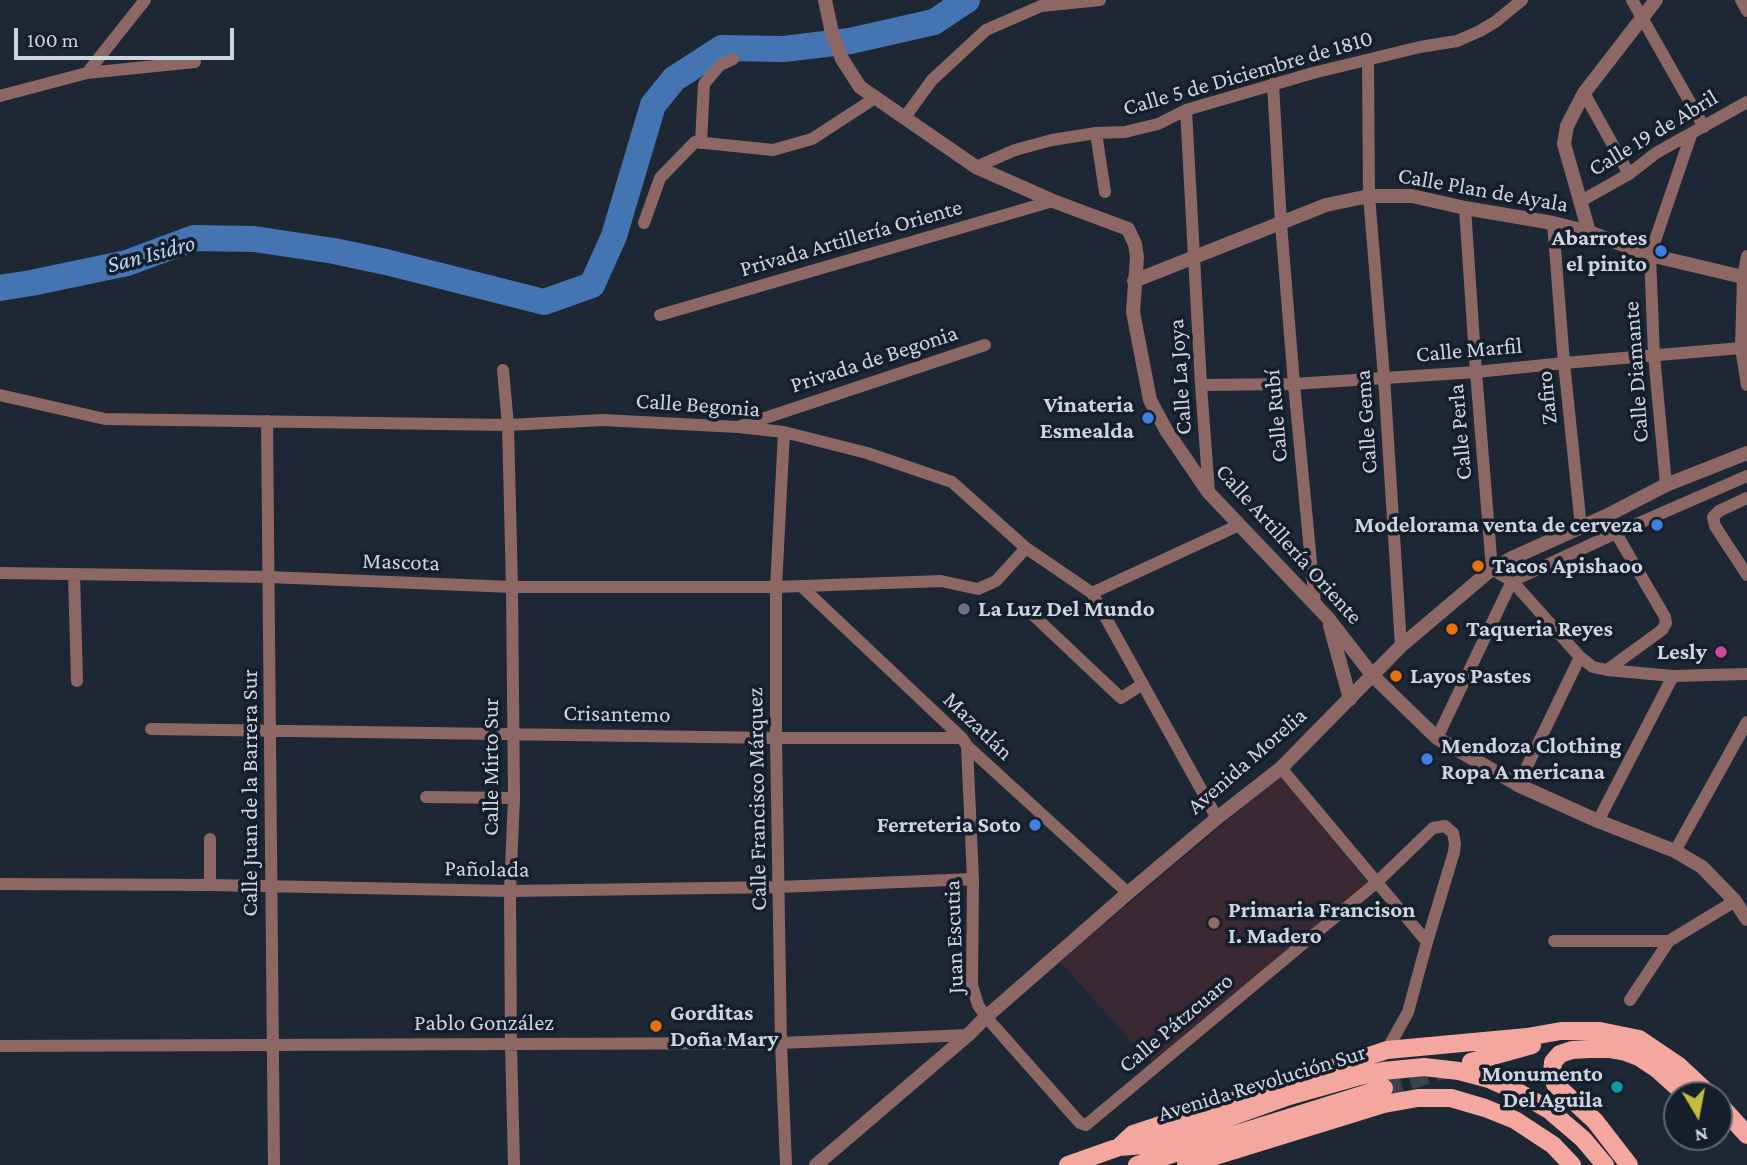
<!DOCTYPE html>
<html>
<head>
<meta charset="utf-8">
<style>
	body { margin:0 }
	#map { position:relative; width:1747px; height:1165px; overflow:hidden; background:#1e2835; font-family:"Crimson Pro",serif }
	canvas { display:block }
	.north { position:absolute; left:1663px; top:1081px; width:70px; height:70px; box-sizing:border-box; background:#151e2b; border:2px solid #5f6773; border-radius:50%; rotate:170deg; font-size:19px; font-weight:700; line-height:28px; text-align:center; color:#cfd5df }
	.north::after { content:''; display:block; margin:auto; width:24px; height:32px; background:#c2bd3f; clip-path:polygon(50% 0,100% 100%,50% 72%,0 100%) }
	.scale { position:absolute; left:14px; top:28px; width:220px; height:32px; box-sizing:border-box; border:4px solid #cfd5df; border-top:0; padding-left:9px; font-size:21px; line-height:24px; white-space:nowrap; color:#cfd5df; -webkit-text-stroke:5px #151e2b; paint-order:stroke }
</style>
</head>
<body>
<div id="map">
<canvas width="1747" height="1165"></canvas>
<div class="north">N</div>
<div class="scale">100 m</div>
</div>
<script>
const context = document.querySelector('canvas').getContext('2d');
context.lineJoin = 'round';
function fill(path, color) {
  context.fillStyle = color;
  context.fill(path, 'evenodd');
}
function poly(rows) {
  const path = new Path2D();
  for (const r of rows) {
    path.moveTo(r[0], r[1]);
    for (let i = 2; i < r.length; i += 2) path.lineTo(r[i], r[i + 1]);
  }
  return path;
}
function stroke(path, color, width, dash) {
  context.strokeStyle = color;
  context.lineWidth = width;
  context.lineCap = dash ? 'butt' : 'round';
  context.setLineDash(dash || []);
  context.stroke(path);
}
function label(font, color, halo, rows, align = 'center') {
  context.font = font + ' "Crimson Pro",serif';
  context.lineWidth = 7;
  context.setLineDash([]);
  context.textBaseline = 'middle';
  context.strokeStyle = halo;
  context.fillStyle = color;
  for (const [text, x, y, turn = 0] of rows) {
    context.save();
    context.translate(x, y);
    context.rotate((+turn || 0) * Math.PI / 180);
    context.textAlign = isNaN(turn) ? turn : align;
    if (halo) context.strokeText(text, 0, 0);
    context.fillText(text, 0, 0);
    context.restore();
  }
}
const education = poly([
	[1280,776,1369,884,1152,1064,1060,962]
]);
const river = poly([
	[0,288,31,283,127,263,194,238,254,239,334,251,386,262,544,302,592,285,614,236,653,105,674,79,722,48,784,49,850,41,934,22,967,0]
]);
const primaryTunnel = poly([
	[1384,1088,1445,1070]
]);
const minor = poly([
	[1632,0,1704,127],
	[1741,0,1747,11],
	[1368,60,1369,196,1384,377,1401,646],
	[87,73,145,0],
	[1273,84,1281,224,1294,384,1315,604],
	[1584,93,1629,174],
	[0,96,87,73,195,62],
	[1186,110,1201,385,1209,493],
	[905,117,932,80,986,30,1041,6,1100,0],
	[1096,133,1105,192],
	[701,143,704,84,720,65,733,59],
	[976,167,1015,150,1052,140,1096,133,1125,132,1158,124,1186,110,1313,73,1420,47,1457,41,1480,31,1495,22,1522,0],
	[1581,201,1629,174,1656,153,1747,102],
	[1465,208,1476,372,1492,569,1512,581,1580,657,1593,667,1607,670,1673,676,1747,674],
	[644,223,660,178,695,142,773,150,812,139,875,98],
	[1553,223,1564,363,1581,527],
	[1747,256,1743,277,1741,348,1747,385],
	[660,315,1053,201],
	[503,370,508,425,512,587,514,798,510,891,511,1044,514,1165],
	[1201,385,1294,384,1476,372,1564,363,1741,348],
	[0,395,105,419,508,425,603,420,738,427,784,432,867,453,952,482,1026,548,1092,593,1217,818],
	[267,421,274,1165],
	[741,426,985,345],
	[784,432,776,587,776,738,781,1043,786,1165],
	[1666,485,1654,355,1650,255,1691,135],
	[1747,498,1719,511,1713,517,1715,526,1747,575],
	[1606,516,1665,617,1666,623,1662,630,1607,670],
	[0,573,269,577,512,587,776,587,941,581,978,589,996,581,1026,548],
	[74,574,77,681],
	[801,586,962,738,967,746,1128,893],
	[1092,593,1239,525],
	[1031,613,1121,698,1143,684],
	[151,729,776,738,962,738],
	[1437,738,1512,581,1616,533,1747,476],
	[967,746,973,879,972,985,978,1005,986,1017,1080,1123,1086,1125,1376,883,1433,828,1445,826,1453,833,1455,844,1454,852,1427,942,1408,1012,1387,1050],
	[1281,768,1427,942],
	[1518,785,1580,657],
	[426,797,514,798],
	[1598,821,1673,676],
	[210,839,210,885],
	[1675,851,1747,722],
	[0,884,210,885,510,891,779,887,973,879],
	[1554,941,1669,941,1735,901],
	[1630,1000,1669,941],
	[0,1046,781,1043,968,1035]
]);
const tertiary = poly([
	[825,0,832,33,842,59,860,87,976,167,1053,201,1128,229,1135,244,1137,257,1133,312,1150,400,1166,430,1209,493,1328,618,1373,676,1437,738,1518,785,1598,821,1675,851,1702,867,1735,901,1747,919],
	[1589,232,1564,144,1567,126,1584,93,1656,0],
	[1134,281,1326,205,1369,196,1412,196,1465,208,1553,223,1589,232,1650,255,1747,278],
	[1330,626,1350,699],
	[816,1165,968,1035,986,1017,1128,893,1217,818,1281,768,1401,646,1492,569,1512,558,1606,516,1666,485,1747,453]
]);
const primary = poly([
	[1471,1062,1532,1045],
	[1719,1104,1747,1135],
	[1119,1147,1133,1134,1387,1050,1527,1037,1561,1031,1600,1031,1639,1039,1679,1066,1710,1095],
	[1068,1165,1119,1147,1145,1145,1180,1135,1289,1096,1356,1077,1383,1071,1424,1067,1459,1071,1489,1079,1518,1092,1549,1110,1583,1139,1605,1165],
	[1137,1165,1384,1088],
	[1186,1165,1384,1104,1418,1098,1451,1098,1485,1108,1515,1120,1553,1145,1572,1165],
	[1629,1165,1595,1121,1555,1084,1552,1073,1553,1062,1560,1054,1572,1050,1589,1049,1609,1049,1626,1052,1639,1057,1657,1069,1676,1086,1684,1089,1691,1095]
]);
const markers = [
	[1661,251,7,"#3f7fe0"],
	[1148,418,7,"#3f7fe0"],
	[1657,525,7,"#3f7fe0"],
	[1478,566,7,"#e8710a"],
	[964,609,7,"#6b7280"],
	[1452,629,7,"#e8710a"],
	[1721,652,7,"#d1479c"],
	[1396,676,7,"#e8710a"],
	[1427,759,7,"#3f7fe0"],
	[1035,825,7,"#3f7fe0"],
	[1214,923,7,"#8d6e63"],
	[656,1026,7,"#e8710a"],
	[1617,1087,7,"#0f9aa8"]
];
const streetNames = [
	["Calle 5 de Diciembre de 1810",1248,73,-16],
	["Calle 19 de Abril",1653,133,-31],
	["Calle Plan de Ayala",1483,190,10],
	["Privada Artillería Oriente",851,238,-16],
	["Calle Marfil",1469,350,-5],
	["Privada de Begonia",874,359,-18],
	["Calle Diamante",1636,372,-94],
	["Calle La Joya",1180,377,-94],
	["Zafiro",1547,398,-96],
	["Calle Begonia",698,405,4],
	["Calle Rubí",1276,416,-95],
	["Calle Gema",1366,422,-94],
	["Calle Perla",1460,432,-95],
	["Calle Artillería Oriente",1289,544,48],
	["Mascota",401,562,2],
	["Crisantemo",617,714,1],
	["Mazatlán",978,726,44],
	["Avenida Morelia",1247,761,-41],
	["Calle Mirto Sur",491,767,-90],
	["Calle Juan de la Barrera Sur",250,793,-90],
	["Calle Francisco Márquez",757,799,-91],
	["Pañolada",487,869,1],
	["Juan Escutia",954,937,-92],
	["Pablo González",484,1023],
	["Calle Pátzcuaro",1176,1023,-40],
	["Avenida Revolución Sur",1262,1083,-17]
];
const poiNames = [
	["Abarrotes",1647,238,"right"],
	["el pinito",1647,264,"right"],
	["Vinateria",1134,405,"right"],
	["Esmealda",1134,431,"right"],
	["Modelorama venta de cerveza",1643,525,"right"],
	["Tacos Apishaoo",1492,566],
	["La Luz Del Mundo",978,609],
	["Taqueria Reyes",1466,629],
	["Lesly",1707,652,"right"],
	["Layos Pastes",1410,676],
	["Mendoza Clothing",1441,746],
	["Ropa A mericana",1441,772],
	["Ferreteria Soto",1021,825,"right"],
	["Primaria Francison",1228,910],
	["I. Madero",1228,936],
	["Gorditas",670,1013],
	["Doña Mary",670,1039],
	["Monumento",1603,1074,"right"],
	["Del Aguila",1603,1100,"right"]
];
const waterNames = [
	["San Isidro",151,254,-15]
];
fill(education, '#3a2832');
stroke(river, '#4475b2', 26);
stroke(primaryTunnel, '#39424e', 18, [18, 9]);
stroke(minor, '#8d6763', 12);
stroke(tertiary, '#8d6763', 14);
stroke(primary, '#f3a79f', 18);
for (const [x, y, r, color] of markers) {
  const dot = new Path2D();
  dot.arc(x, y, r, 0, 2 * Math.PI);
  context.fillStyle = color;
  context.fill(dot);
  stroke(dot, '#151e2b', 2.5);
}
label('23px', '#cfd5df', '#151e2b', streetNames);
label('bold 23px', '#cfd5df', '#151e2b', poiNames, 'left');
label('italic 24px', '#bad4f6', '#151e2b', waterNames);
</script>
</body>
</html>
